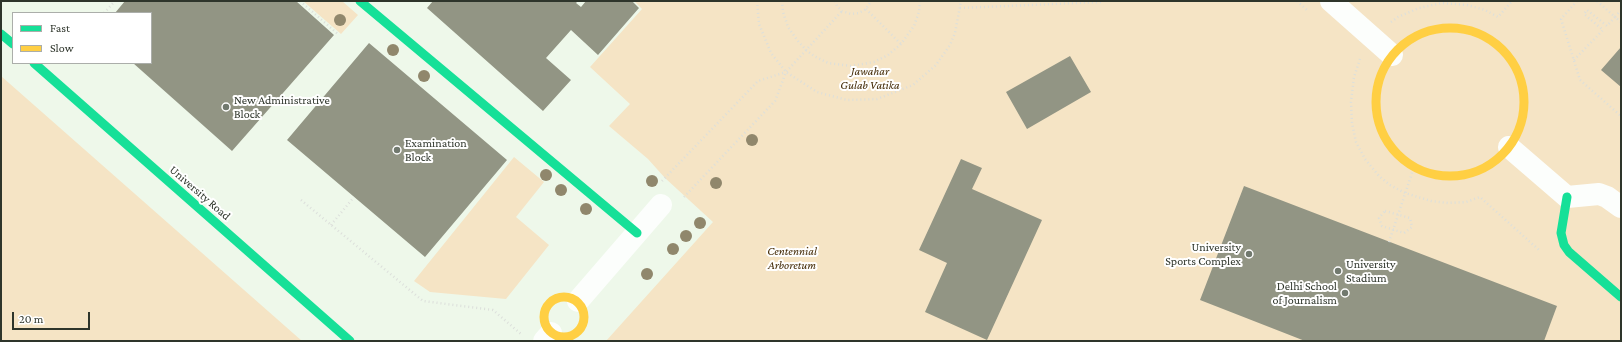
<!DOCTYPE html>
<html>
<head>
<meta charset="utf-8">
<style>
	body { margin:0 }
	#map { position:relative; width:1622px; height:342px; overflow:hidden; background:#eef8ea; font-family:"Crimson Pro",serif }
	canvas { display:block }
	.frame { position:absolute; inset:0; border:2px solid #2e352b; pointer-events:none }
	.legend { position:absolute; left:12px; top:12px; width:140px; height:52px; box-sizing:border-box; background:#fff; border:1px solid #abaeaa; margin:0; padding:5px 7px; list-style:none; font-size:12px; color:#2e352b }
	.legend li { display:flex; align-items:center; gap:8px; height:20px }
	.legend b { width:20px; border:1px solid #abaeaa }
	.scale { position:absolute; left:12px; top:312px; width:78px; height:18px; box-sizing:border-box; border:2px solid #2e352b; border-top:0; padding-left:5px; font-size:12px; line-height:14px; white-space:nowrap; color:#2e352b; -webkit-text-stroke:3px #fff; paint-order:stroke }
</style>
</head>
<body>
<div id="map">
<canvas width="1622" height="342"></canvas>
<div class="frame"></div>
<ul class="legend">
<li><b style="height:5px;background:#16e098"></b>Fast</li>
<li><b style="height:5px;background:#ffcf43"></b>Slow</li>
</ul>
<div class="scale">20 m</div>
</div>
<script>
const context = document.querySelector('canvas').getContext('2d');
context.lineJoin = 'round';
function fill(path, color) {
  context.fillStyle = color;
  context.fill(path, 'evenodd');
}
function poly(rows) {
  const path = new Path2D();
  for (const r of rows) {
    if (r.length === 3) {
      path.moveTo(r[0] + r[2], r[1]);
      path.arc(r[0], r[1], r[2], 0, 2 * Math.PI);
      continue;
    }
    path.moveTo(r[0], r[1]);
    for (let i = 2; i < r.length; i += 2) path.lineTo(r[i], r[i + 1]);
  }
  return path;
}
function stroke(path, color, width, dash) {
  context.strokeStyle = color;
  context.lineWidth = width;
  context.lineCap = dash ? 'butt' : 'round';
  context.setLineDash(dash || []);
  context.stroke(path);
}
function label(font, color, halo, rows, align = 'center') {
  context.font = font + ' "Crimson Pro",serif';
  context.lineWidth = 4;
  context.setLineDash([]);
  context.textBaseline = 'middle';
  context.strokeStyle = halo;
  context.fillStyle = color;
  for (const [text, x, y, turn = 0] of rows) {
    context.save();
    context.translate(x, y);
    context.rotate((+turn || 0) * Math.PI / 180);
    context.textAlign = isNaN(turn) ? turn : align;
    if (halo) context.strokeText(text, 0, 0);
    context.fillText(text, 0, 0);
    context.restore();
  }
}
const green = poly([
	[303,1,342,1,358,15,341,34],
	[634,1,1621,1,1621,341,606,341,713,222,665,178,648,159,609,126,630,104,590,67,642,9],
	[1,76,302,341,1,341],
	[514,157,544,182,516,217,549,245,506,299,430,292,414,281]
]);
const building = poly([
	[125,1,296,1,334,35,232,151,133,63,151,63,151,13,115,13],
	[433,1,578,1,576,3,581,7,586,1,632,1,639,8,598,55,571,30,546,58,571,80,543,111,427,8],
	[369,43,507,160,425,257,287,140],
	[1621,47,1621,87,1601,70],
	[1070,56,1091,92,1027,129,1006,92],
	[961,159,982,168,972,189,1042,220,987,340,925,312,947,263,919,250],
	[1244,186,1557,306,1544,341,1305,341,1200,300]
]);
const path = poly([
	[300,1,339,35],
	[757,1,759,24,771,53,786,72,817,92,847,100,877,99,913,85,936,65,950,45,955,33,961,1],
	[782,1,783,12,788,27,797,40,806,50,814,56,828,63,851,66,874,62,888,55,901,44,914,26,919,12,920,1],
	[835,1,837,6,842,11,851,14,859,13,866,9,871,1],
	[1297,1,1307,10],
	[1577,1,1561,19,1580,80,1621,116],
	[960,8,1101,2],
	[866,9,901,44],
	[1621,10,1615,17,1621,22],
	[104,13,115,1],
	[1391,22,1398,17,1419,8,1442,3,1467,5,1485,10,1498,17,1512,1],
	[1360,59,1354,77,1351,102,1352,123,1356,142,1365,159,1379,176,1390,185,1405,193,1431,201,1448,203,1466,202,1480,197,1539,250],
	[1574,60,1603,30,1584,14,1587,10,1607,26,1615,17,1597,1],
	[662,181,758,81,786,72],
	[684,197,775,101,786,72,842,11],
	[301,200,423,301,493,310,521,334],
	[1385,211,1410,218,1412,227,1404,233,1382,226,1379,218,1385,211],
	[331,225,354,197],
	[1389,242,1414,167]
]);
const street = poly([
	[1331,1,1392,55],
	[1509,147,1567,197,1599,194,1607,197,1621,207],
	[578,301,661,205],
	[544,341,551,333]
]);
const fast = poly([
	[360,1,637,233],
	[1,34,13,44],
	[34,63,350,341],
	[1567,197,1561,233,1564,245,1569,252,1621,297]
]);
const slow = poly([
	[1450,102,74],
	[564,317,20]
]);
const trees = [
	[340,20],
	[393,50],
	[424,76],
	[752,140],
	[546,175],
	[652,181],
	[716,183],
	[561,190],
	[586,209],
	[700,223],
	[686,236],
	[673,249],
	[647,274]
];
const markers = [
	[226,107,4,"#71796e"],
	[397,150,4,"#71796e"],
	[1249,254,4,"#71796e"],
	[1338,271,4,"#71796e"],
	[1345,293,4,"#71796e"]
];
const parkNames = [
	["Jawahar",870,71],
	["Gulab Vatika",870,85],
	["Centennial",792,251],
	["Arboretum",792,265]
];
const poiNames = [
	["New Administrative",234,100],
	["Block",234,114],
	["Examination",405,143],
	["Block",405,157],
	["University",1241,247,"right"],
	["Sports Complex",1241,261,"right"],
	["University",1346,264],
	["Stadium",1346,278],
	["Delhi School",1337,286,"right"],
	["of Journalism",1337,300,"right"]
];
const streetNames = [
	["University Road",200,193,41]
];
fill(green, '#f5e4c5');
fill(building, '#929584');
stroke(path, '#dcdfdb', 2.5, [1, 3]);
stroke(street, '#fcfefc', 22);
stroke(fast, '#16e098', 9);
stroke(slow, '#ffcf43', 9);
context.fillStyle = '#90876c';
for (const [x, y] of trees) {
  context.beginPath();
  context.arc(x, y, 6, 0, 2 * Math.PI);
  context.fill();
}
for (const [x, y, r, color] of markers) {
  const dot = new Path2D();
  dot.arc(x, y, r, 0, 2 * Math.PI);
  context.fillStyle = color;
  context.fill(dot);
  stroke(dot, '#fff', 1.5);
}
label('italic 12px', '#432a05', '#fff', parkNames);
label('12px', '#2e352b', '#fff', poiNames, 'left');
label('12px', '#2e352b', '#fff', streetNames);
</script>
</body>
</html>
